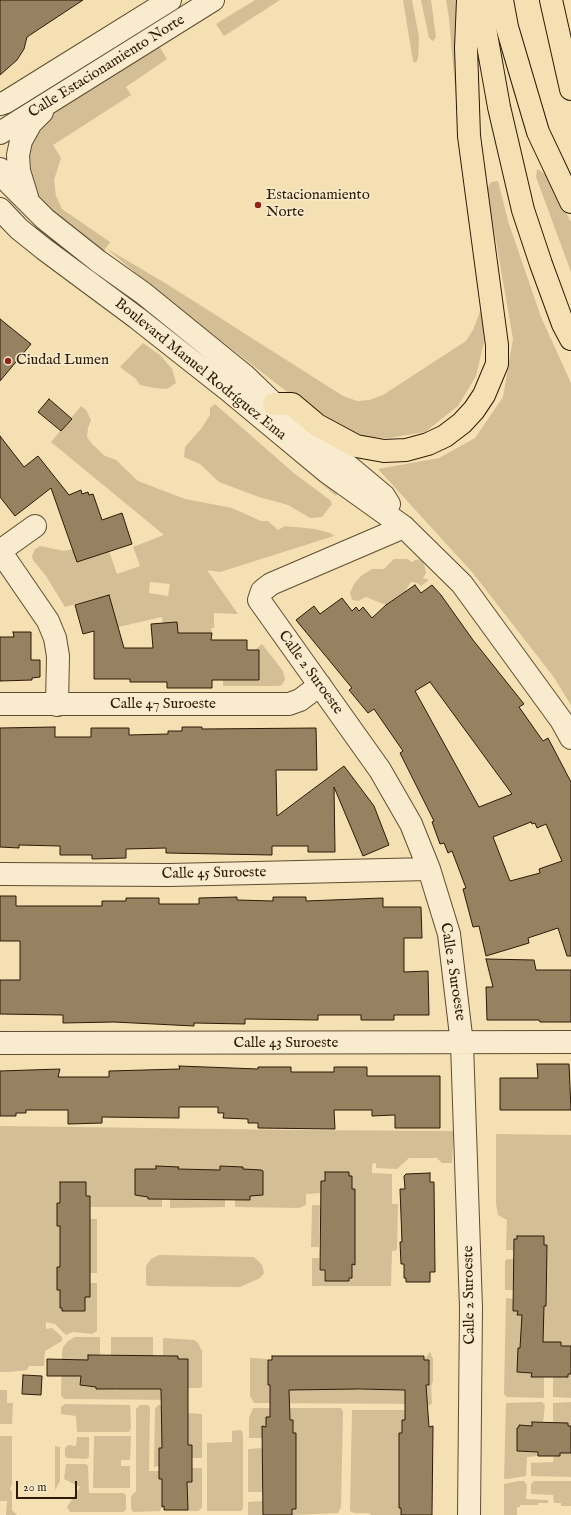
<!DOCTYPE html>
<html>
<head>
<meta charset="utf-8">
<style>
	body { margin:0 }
	#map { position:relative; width:571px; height:1515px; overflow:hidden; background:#f5e0b3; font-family:"IM FELL English",serif }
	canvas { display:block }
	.scale { position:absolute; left:16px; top:1481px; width:61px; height:18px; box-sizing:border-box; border:2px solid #2f1a06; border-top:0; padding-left:5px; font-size:12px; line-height:14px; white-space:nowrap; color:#2f1a06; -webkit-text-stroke:3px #f8ebce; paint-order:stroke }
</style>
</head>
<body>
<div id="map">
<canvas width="571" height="1515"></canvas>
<div class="scale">20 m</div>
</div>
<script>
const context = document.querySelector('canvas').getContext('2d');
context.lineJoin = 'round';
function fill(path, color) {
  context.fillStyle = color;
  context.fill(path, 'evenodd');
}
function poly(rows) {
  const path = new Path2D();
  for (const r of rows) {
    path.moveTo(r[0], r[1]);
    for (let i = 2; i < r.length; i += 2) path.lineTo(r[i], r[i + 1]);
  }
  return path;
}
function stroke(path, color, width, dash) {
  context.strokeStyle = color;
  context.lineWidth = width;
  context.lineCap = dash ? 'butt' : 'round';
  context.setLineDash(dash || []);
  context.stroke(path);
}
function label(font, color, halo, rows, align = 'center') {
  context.font = font + ' "IM FELL English",serif';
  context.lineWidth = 3;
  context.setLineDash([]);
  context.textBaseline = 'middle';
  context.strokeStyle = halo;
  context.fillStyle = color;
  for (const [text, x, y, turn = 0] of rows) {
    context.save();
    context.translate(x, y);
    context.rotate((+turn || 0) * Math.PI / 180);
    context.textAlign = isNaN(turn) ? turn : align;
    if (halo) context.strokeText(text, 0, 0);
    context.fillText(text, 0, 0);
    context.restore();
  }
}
const green = poly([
	[255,0,280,0,224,36,216,24],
	[403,0,412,0,419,37,418,58,416,63,413,61,412,55],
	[421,0,431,0,436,37,433,41,429,38],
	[446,0,457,0,457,110,449,18],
	[158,44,167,59,126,87,131,95,53,145,61,158,54,180,56,196,62,209,110,242,106,248,170,286,343,396,357,401,369,400,383,395,466,341,473,330,481,309,484,342,476,376,458,406,425,432,389,438,362,437,340,425,286,391,162,295,106,248,103,252,39,199,33,189,26,154,40,121,142,54,147,55,151,53,150,49],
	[537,169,547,175,571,222,571,272,536,177],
	[498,181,508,221,541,317,571,383,571,705,553,676,472,572,378,469,439,458,475,438,503,397,513,339,487,189,491,182],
	[149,336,339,491,336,496,214,393,146,340],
	[143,343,160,355,172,369,176,383,167,389,154,388,140,385,136,379,120,367],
	[215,404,295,474,330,500,332,504,322,517,310,518,288,505,259,497,219,482,200,464,184,457,185,447,201,429,210,415,210,408],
	[81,406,86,410,91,420,88,428,87,437,92,444,105,456,116,460,138,481,185,499,232,508,261,521,268,521,278,530,285,526,315,529,330,533,334,536,220,572,207,570,238,614,214,613,214,628,211,628,212,633,173,633,164,636,162,617,118,627,108,595,65,607,46,576,33,560,32,556,35,549,40,546,64,551,73,549,109,551,117,574,140,566,133,547,164,535,51,442],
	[150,582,170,584,168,596,149,593],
	[394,559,407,559,412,562,415,560,423,559,426,573,423,578,429,580,421,586,417,583,411,582,405,591,386,605,366,597,358,601,352,600,350,593,354,584,361,576,372,569,384,569],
	[262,644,283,671,285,679,282,685,278,686,223,686,223,680,259,680,259,650,255,650],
	[0,1126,295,1130,454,1131,452,1163,442,1163,437,1158,409,1158,397,1169,376,1168,376,1163,372,1164,372,1173,392,1174,392,1204,398,1204,397,1250,392,1251,391,1286,312,1286,312,1258,319,1258,319,1270,324,1271,324,1281,349,1281,349,1172,325,1172,325,1181,321,1182,321,1193,306,1194,306,1205,299,1208,235,1207,235,1200,249,1200,250,1196,263,1195,263,1171,243,1169,243,1167,220,1166,220,1170,178,1169,178,1167,157,1166,156,1169,136,1169,135,1195,148,1197,149,1199,162,1199,162,1207,90,1207,90,1196,86,1196,86,1182,60,1182,60,1203,57,1204,57,1226,60,1226,60,1267,57,1267,57,1290,60,1290,60,1308,62,1308,62,1311,85,1311,85,1297,90,1297,90,1283,97,1283,97,1331,92,1334,73,1332,66,1335,55,1324,46,1322,46,1329,52,1328,62,1337,62,1341,45,1351,44,1366,29,1366,27,1370,9,1372,0,1372],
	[496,1134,571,1135,571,1346,561,1346,561,1342,540,1342,518,1348,517,1372,532,1373,531,1376,544,1377,544,1398,507,1397,504,1394,506,1298,513,1299,518,1315,541,1315,544,1306,546,1305,547,1285,544,1285,547,1245,544,1245,544,1238,542,1236,517,1236,517,1239,514,1239,514,1250,506,1250,507,1220,498,1215,496,1204],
	[225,1196,225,1207,170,1208,170,1197],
	[312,1205,320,1205,319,1247,311,1247],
	[86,1219,97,1219,97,1273,86,1273],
	[159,1255,254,1257,262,1265,264,1273,260,1278,240,1287,148,1286,146,1284,146,1266,151,1259],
	[507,1259,514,1259,513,1290,505,1290,505,1261],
	[75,1337,100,1337,100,1355,89,1355,88,1360,81,1360,80,1385,83,1386,96,1387,96,1389,118,1390,118,1386,171,1389,178,1356,163,1356,163,1338,194,1340,198,1343,202,1351,202,1387,199,1388,185,1388,181,1400,64,1399,61,1395,62,1353,63,1347,68,1341],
	[111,1337,153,1337,153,1356,111,1356],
	[430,1352,433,1359,433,1381,431,1386,432,1403,429,1406,428,1404,254,1403,250,1396,250,1358,268,1359,268,1384,318,1390,357,1387,358,1390,379,1390,379,1387,398,1387,398,1390,418,1390,426,1387,429,1360,424,1360],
	[571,1374,571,1398,553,1397,553,1377],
	[0,1390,7,1390,7,1403,13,1403,12,1424,0,1424],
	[571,1402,571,1426,568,1426,568,1423,553,1423,553,1403],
	[506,1403,542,1402,545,1405,543,1423,532,1422,532,1426,520,1425,519,1427,517,1428,517,1451,538,1452,538,1456,527,1457,526,1476,508,1479,504,1479],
	[65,1404,130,1405,131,1428,129,1432,77,1432,76,1416,61,1414,61,1407],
	[140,1405,148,1405,150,1408,149,1471,159,1471,159,1479,162,1479,162,1507,160,1511,133,1512,131,1509,131,1496,136,1491,136,1409],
	[158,1405,182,1405,186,1413,202,1414,202,1458,192,1458,192,1445,159,1448,159,1466,154,1467,155,1409],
	[253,1408,341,1408,343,1411,341,1507,338,1513,292,1515,292,1509,296,1509,293,1420,290,1420,290,1417,266,1417,266,1427,262,1427,262,1438,249,1438,249,1418],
	[352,1410,425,1410,405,1420,402,1433,399,1433,399,1508,401,1508,401,1515,371,1515,369,1513,354,1513,350,1511],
	[241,1430,243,1434,243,1508,241,1511,207,1511,207,1443,232,1442,232,1431],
	[0,1436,12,1436,12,1484,10,1489,12,1492,12,1510,17,1515,6,1515,7,1501,0,1501],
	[94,1436,131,1436,130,1460,121,1460,121,1466,130,1466,130,1488,93,1488],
	[77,1437,89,1437,89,1457,86,1459,67,1458,65,1456,65,1448,68,1445,76,1446],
	[55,1446,60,1447,60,1481,55,1490],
	[262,1448,262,1462,266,1462,262,1492,248,1492,248,1449],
	[560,1453,571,1453,571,1477,531,1476,531,1463,553,1462,554,1456,560,1456],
	[66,1464,86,1464,88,1466,89,1493,123,1493,126,1495,126,1510,123,1512,70,1512,67,1507,80,1487,64,1479],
	[192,1468,202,1468,202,1508,198,1511,188,1511,187,1482,192,1482],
	[518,1481,524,1481,527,1485,526,1499,548,1500,548,1503,538,1503,538,1505,520,1505,520,1507,517,1507,517,1515,504,1515,504,1484],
	[534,1481,571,1481,571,1506,561,1506,561,1503,554,1503,553,1495,531,1494,531,1484],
	[263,1501,263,1515,248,1515,248,1502]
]);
const building = poly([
	[0,0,83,0,27,37,24,49,17,60,0,75,0,0],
	[0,319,31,344,0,381,0,319],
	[49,399,72,419,61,431,38,412,49,399],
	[0,436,24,467,38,456,69,495,81,490,82,494,88,492,89,495,93,494,102,520,122,513,132,544,77,562,51,488,15,516,0,497,0,436],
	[415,585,421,593,432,585,441,595,473,640,524,704,519,707,543,741,548,738,571,782,571,956,567,956,558,928,528,938,529,943,486,956,479,926,473,927,463,889,466,888,452,851,448,853,444,843,440,844,432,822,434,821,400,753,403,751,374,709,368,713,349,690,352,688,296,620,314,606,320,614,342,598,352,611,356,607,359,611,363,607,372,618,386,605,415,585],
	[430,682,512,794,479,807,415,691,430,682],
	[531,822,532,824,535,823,537,828,546,824,562,861,539,869,540,873,510,881,493,837,531,822],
	[109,595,124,648,153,648,151,624,177,622,178,633,212,633,211,640,247,640,247,650,259,650,259,680,212,680,212,688,167,688,167,682,130,682,130,679,94,679,94,631,83,634,75,605,109,595],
	[13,632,31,632,31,660,40,660,40,677,32,678,32,680,0,681,0,637,14,637,13,632],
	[55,727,55,737,91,737,91,728,129,728,129,735,168,734,168,731,182,731,182,727,202,727,202,729,316,728,317,770,276,770,277,816,344,766,374,806,389,845,363,856,334,787,335,852,308,852,308,846,272,846,272,855,166,853,166,848,126,849,126,858,92,859,92,855,60,855,60,846,19,845,19,848,0,847,0,728,55,727],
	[0,896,16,896,16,906,102,906,102,901,126,901,126,898,159,898,159,904,199,904,199,898,237,897,237,900,273,901,273,897,306,897,306,901,383,898,383,907,421,907,422,938,404,938,404,972,428,971,429,1015,394,1015,394,1020,361,1020,361,1015,318,1015,318,1020,245,1019,245,1024,194,1023,194,1026,114,1022,63,1023,63,1015,0,1014,0,980,20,980,20,941,0,941,0,896],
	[486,959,534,960,536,970,571,970,571,1022,540,1022,539,1020,487,1020,486,987,493,987,486,959],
	[537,1064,569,1064,571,1110,500,1110,500,1078,538,1078,537,1064],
	[179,1066,258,1069,258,1067,291,1067,291,1072,334,1072,334,1067,367,1067,367,1076,440,1076,440,1128,395,1128,395,1115,372,1116,372,1110,334,1110,335,1129,258,1128,258,1123,248,1123,248,1119,223,1118,224,1113,218,1113,218,1107,179,1107,179,1118,102,1117,102,1123,68,1124,68,1110,26,1110,26,1113,16,1113,16,1116,0,1116,0,1071,60,1069,58,1077,109,1077,109,1071,180,1069,179,1066],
	[156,1166,179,1167,178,1169,220,1170,220,1166,243,1167,243,1169,261,1170,263,1171,263,1195,250,1196,250,1200,148,1199,148,1197,135,1195,135,1169,156,1169,156,1166],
	[325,1172,349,1172,349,1176,352,1176,352,1189,355,1189,355,1265,352,1264,352,1278,349,1278,349,1281,325,1281,325,1270,320,1270,321,1181,325,1181,325,1172],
	[430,1173,430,1182,434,1182,435,1272,430,1272,430,1282,406,1282,406,1278,404,1278,404,1264,401,1264,400,1242,402,1242,400,1189,405,1189,404,1176,406,1174,430,1173],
	[60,1182,86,1182,86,1196,90,1196,90,1297,85,1297,85,1311,62,1311,62,1308,60,1308,60,1290,57,1290,57,1267,60,1267,60,1226,57,1226,57,1203,60,1203,60,1182],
	[517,1236,544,1236,544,1245,547,1245,546,1306,544,1306,543,1342,561,1342,561,1346,571,1346,571,1374,568,1374,568,1377,531,1377,532,1373,517,1372,518,1348,520,1348,522,1315,517,1315,518,1311,513,1311,514,1239,517,1239,517,1236],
	[88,1355,178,1356,178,1359,188,1359,188,1445,192,1445,192,1482,187,1482,188,1510,164,1510,164,1506,162,1507,162,1479,159,1479,159,1448,162,1448,161,1389,96,1389,96,1387,80,1385,81,1376,47,1376,47,1359,88,1360,88,1355],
	[272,1356,424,1356,424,1360,429,1360,429,1385,426,1385,429,1427,433,1426,432,1515,401,1515,401,1508,399,1508,399,1433,402,1433,402,1420,405,1420,405,1390,358,1389,289,1390,290,1420,293,1420,293,1433,296,1433,296,1509,292,1509,292,1515,263,1515,262,1426,266,1427,266,1417,270,1417,270,1385,268,1385,268,1360,272,1360,272,1356],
	[23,1375,42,1376,41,1395,22,1394,23,1375],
	[532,1422,568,1423,568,1426,571,1426,571,1453,560,1453,560,1456,538,1456,538,1452,517,1451,517,1428,519,1427,519,1425,532,1426,532,1422]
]);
const minor = poly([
	[0,104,6,102,170,0],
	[0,133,213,0],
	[0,169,9,183,45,219,98,261,143,293,244,375,274,404,384,496,389,504],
	[27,197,19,171,18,155,21,141,31,123,42,112],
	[0,209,19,229,44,249,137,318,227,389,327,472,404,527,462,584,561,720,571,738],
	[404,527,271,584,262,591,259,600,380,770,411,824,429,869,449,934,462,1044,471,1308,469,1515],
	[0,551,48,621,55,638,58,656,57,705],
	[0,551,35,526],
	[0,704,289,704,300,700,320,685],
	[0,874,169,875,429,869],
	[0,1043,571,1042]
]);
const primary = poly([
	[483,0,486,34,499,107,523,210,541,264,563,324,571,339],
	[274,404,292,404,317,425,356,446,384,451,406,450,428,444,445,436,462,423,474,410,484,395,497,364,497,345,469,136,466,48,468,0]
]);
const motorway = poly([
	[502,0,507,27,538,132,571,202],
	[551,0,571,89]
]);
const markers = [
	[258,205,4,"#8f2418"],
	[8,361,4,"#8f2418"]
];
const streetNames = [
	["Calle Estacionamiento Norte",107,67,-32],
	["Boulevard Manuel Rodríguez Ema",200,370,39],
	["Calle 2 Suroeste",310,673,54],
	["Calle 47 Suroeste",163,705],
	["Calle 45 Suroeste",214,874,-1],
	["Calle 2 Suroeste",452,972,81],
	["Calle 43 Suroeste",286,1044],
	["Calle 2 Suroeste",470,1295,-91]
];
const poiNames = [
	["Estacionamiento",266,196],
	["Norte",266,213],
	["Ciudad Lumen",16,361]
];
fill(green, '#d3be96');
fill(building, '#968160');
stroke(building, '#2f1a06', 1);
stroke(minor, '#604c31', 24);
stroke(primary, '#2f1a06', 24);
stroke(motorway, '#2f1a06', 24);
stroke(minor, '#f8ebce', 22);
stroke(primary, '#f5e0b3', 22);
stroke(motorway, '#f5e0b3', 22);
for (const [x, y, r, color] of markers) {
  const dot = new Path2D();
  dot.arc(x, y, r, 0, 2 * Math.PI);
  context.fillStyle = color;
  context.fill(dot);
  stroke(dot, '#f8ebce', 1.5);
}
label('15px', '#2f1a06', '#f8ebce', streetNames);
label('15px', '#2f1a06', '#f8ebce', poiNames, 'left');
</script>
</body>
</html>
